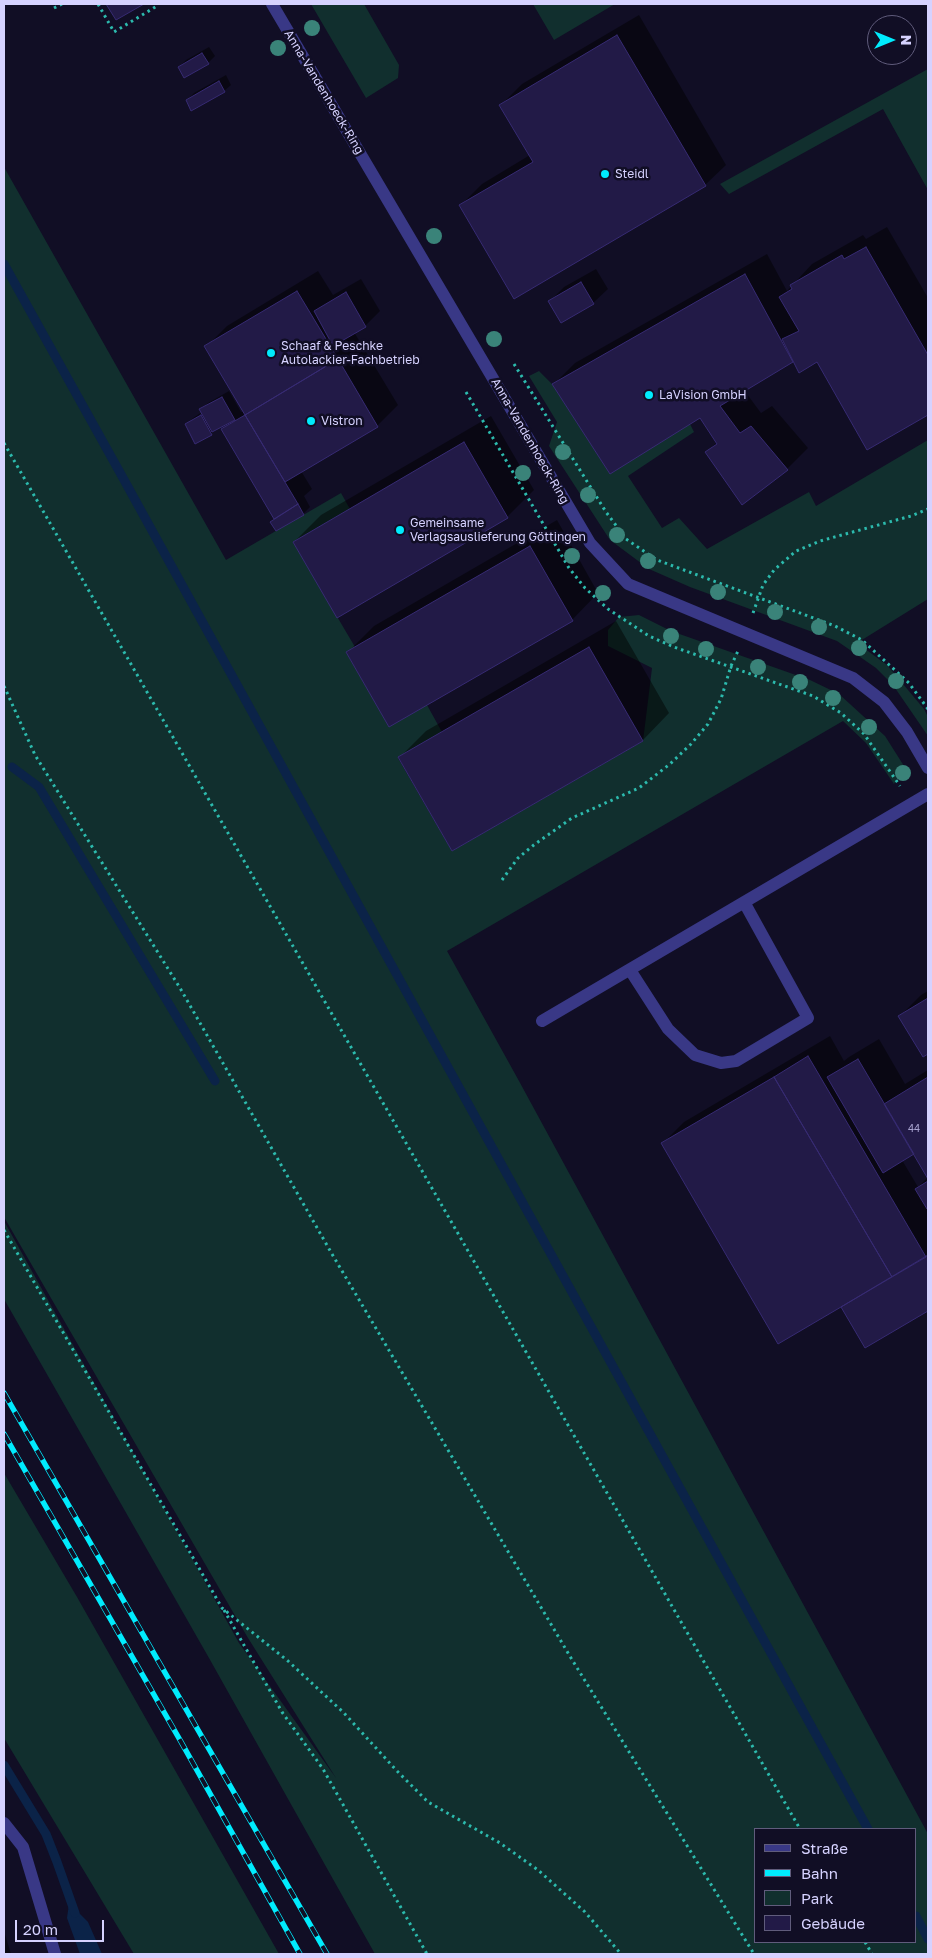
<!DOCTYPE html>
<html>
<head>
<meta charset="utf-8">
<style>
	body { margin:0 }
	#map { position:relative; width:932px; height:1958px; overflow:hidden; background:#110e25; font-family:"Golos Text",sans-serif }
	canvas { display:block }
	.frame { position:absolute; inset:0; border:5px solid #d6d2ff; pointer-events:none }
	.legend { position:absolute; left:754px; top:1828px; width:162px; height:115px; box-sizing:border-box; background:#110e25; border:1px solid #605c7c; margin:0; padding:6px 9px; list-style:none; font-size:15px; color:#d6d2ff }
	.legend li { display:flex; align-items:center; gap:10px; height:25px }
	.legend b { width:25px; border:1px solid #605c7c }
	.north { position:absolute; left:867px; top:15px; width:50px; height:50px; box-sizing:border-box; background:#110e25; border:1px solid #605c7c; border-radius:50%; rotate:90deg; font-size:14px; font-weight:700; line-height:20px; text-align:center; color:#d6d2ff }
	.north::after { content:''; display:block; margin:auto; width:18px; height:22px; background:#00ebfd; clip-path:polygon(50% 0,100% 100%,50% 72%,0 100%) }
	.scale { position:absolute; left:15px; top:1920px; width:89px; height:22px; box-sizing:border-box; border:2px solid #d6d2ff; border-top:0; padding-left:6px; font-size:15px; line-height:18px; white-space:nowrap; color:#d6d2ff; -webkit-text-stroke:4px #110e25; paint-order:stroke }
</style>
</head>
<body>
<div id="map">
<canvas width="932" height="1958"></canvas>
<div class="frame"></div>
<ul class="legend">
<li><b style="height:6px;background:#393886"></b>Straße</li>
<li><b style="height:6px;background:#00ebfd"></b>Bahn</li>
<li><b style="height:14px;background:#112f2e"></b>Park</li>
<li><b style="height:14px;background:#221a47"></b>Gebäude</li>
</ul>
<div class="north">N</div>
<div class="scale">20 m</div>
</div>
<script>
const context = document.querySelector('canvas').getContext('2d');
context.lineJoin = 'round';
function fill(path, color) {
  context.fillStyle = color;
  context.fill(path, 'evenodd');
}
function poly(rows) {
  const path = new Path2D();
  for (const r of rows) {
    path.moveTo(r[0], r[1]);
    for (let i = 2; i < r.length; i += 2) path.lineTo(r[i], r[i + 1]);
  }
  return path;
}
function stroke(path, color, width, dash) {
  context.strokeStyle = color;
  context.lineWidth = width;
  context.lineCap = dash ? 'butt' : 'round';
  context.setLineDash(dash || []);
  context.stroke(path);
}
function label(font, color, halo, rows, align = 'center') {
  context.font = font + ' "Golos Text",sans-serif';
  context.lineWidth = 5;
  context.setLineDash([]);
  context.textBaseline = 'middle';
  context.strokeStyle = halo;
  context.fillStyle = color;
  for (const [text, x, y, turn = 0] of rows) {
    context.save();
    context.translate(x, y);
    context.rotate((+turn || 0) * Math.PI / 180);
    context.textAlign = isNaN(turn) ? turn : align;
    if (halo) context.strokeText(text, 0, 0);
    context.fillText(text, 0, 0);
    context.restore();
  }
}
const green = poly([
	[311,4,364,4,399,65,398,78,366,98],
	[533,4,615,4,554,40],
	[928,69,928,190,883,109,729,194,720,184],
	[4,167,226,560,341,493,350,509,293,542,355,647,346,652,389,726,427,705,442,732,398,758,452,851,643,741,652,668,608,646,608,630,619,617,639,615,671,631,810,680,839,694,885,736,904,766,894,784,866,743,843,721,447,951,519,1081,928,1834,928,1954,375,1954,209,1658,4,1299,4,1221,239,1643,336,1778,248,1638,4,1217],
	[756,1829,916,1829,916,1942,756,1942],
	[539,371,552,384,610,473,690,424,694,432,628,476,662,528,679,518,707,549,809,492,816,506,928,440,928,599,857,643,887,665,924,709,928,717,928,736,893,685,876,668,837,641,690,587,649,569,610,540,549,446,557,422,529,376],
	[4,1473,77,1597,279,1954,134,1954,4,1738]
]);
const water = poly([
	[73,1902,80,1914,88,1922,102,1954,80,1954,67,1918,69,1904]
]);
const shadow = poly([
	[639,15,726,165,705,185,461,205,482,184,530,155,501,105,522,84],
	[209,47,215,56,208,63,179,67,186,60],
	[226,75,231,85,224,91,187,100,194,93],
	[887,227,928,298,928,414,868,448,818,361,793,360,744,390,761,413,772,406,808,448,787,469,742,503,707,452,717,442,700,416,554,384,575,363,767,254,787,291,812,264,863,235,866,239],
	[596,269,608,289,593,303,549,302,564,287],
	[318,271,333,295,361,279,380,311,365,326,354,332,398,405,377,426,301,471,312,489,304,496,310,507,303,514,276,529,271,522,275,518,223,429,230,422,215,429,211,434,186,425,193,418,202,412,201,410,208,403,229,391,241,412,244,411,206,347,227,326],
	[491,416,534,490,507,517,294,542,321,515],
	[557,520,598,593,572,620,348,652,374,626],
	[616,621,669,713,643,740,452,850,399,758,426,731],
	[928,991,928,1052,923,1055,900,1016,921,995],
	[830,1036,844,1061,849,1057,879,1039,905,1084,928,1070,928,1176,915,1153,902,1160,918,1187,928,1177,928,1309,866,1346,842,1305,663,1143,684,1122],
	[4,1931,11,1954,4,1954]
]);
const stream = poly([
	[4,264,123,478,868,1829],
	[12,767,39,787,215,1081],
	[4,1765,46,1834,57,1862,75,1913],
	[916,1916,928,1939]
]);
const building = poly([
	[106,4,144,4,116,20,106,4],
	[617,35,706,186,514,299,459,205,533,162,499,105,617,35],
	[202,53,209,64,184,78,178,67,202,53],
	[219,81,225,92,191,111,186,100,219,81],
	[866,247,928,355,928,415,867,450,817,362,799,373,782,339,799,331,779,297,792,289,790,285,842,255,844,259,866,247],
	[745,274,793,362,720,406,740,433,751,426,788,470,742,505,705,452,717,444,700,418,610,474,552,384,745,274],
	[581,282,594,304,561,323,548,301,581,282],
	[297,291,338,359,245,415,204,346,297,291],
	[346,292,366,327,333,346,314,311,346,292],
	[338,359,378,427,285,482,245,415,338,359],
	[222,397,235,420,212,432,199,409,222,397],
	[201,415,212,435,195,444,185,424,201,415],
	[245,415,298,504,274,519,221,429,245,415],
	[464,442,508,518,337,618,293,542,464,442],
	[298,504,304,515,276,531,270,522,298,504],
	[530,546,573,621,389,727,346,652,530,546],
	[589,647,643,741,452,851,398,757,589,647],
	[928,998,928,1054,923,1057,898,1016,928,998],
	[808,1056,926,1257,892,1277,774,1077,808,1056],
	[858,1059,914,1154,883,1173,827,1077,858,1059],
	[774,1077,892,1277,778,1344,661,1143,774,1077],
	[928,1077,928,1179,884,1104,928,1077],
	[928,1181,928,1208,927,1209,915,1189,928,1181],
	[928,1255,928,1311,865,1348,841,1307,928,1255]
]);
const path = poly([
	[98,4,114,32,157,6],
	[54,8,62,4],
	[514,364,606,512,626,539,657,560,835,626,862,640,909,683,928,709],
	[466,392,569,568,585,588,608,609,649,636,674,647,813,696,841,713,864,734,900,786],
	[4,443,800,1829],
	[753,613,763,585,774,570,796,551,820,541,911,516,928,509],
	[4,686,35,755,180,988,332,1254,571,1658,754,1954],
	[502,880,518,858,535,844,572,818,639,788,670,764,691,744,708,724,721,699,731,666,738,651],
	[4,1230,222,1608,288,1661,344,1713,397,1771,428,1802,500,1843,538,1870,585,1912,621,1954],
	[224,1610,282,1712,323,1769,427,1954],
	[865,1942,872,1954]
]);
const minor = poly([
	[272,4,590,543,628,584,853,678,884,702,907,732,928,768],
	[630,970,668,1029,695,1055,721,1063,736,1061,808,1018,744,902],
	[542,1021,928,794],
	[4,1823,23,1847,55,1954]
]);
const rail = poly([
	[4,1393,327,1954],
	[4,1434,180,1740,300,1954]
]);
const trees = [
	[312,28],
	[278,48],
	[434,236],
	[494,339],
	[563,452],
	[523,473],
	[588,495],
	[617,535],
	[572,556],
	[648,561],
	[718,592],
	[603,593],
	[775,612],
	[819,627],
	[671,636],
	[859,648],
	[706,649],
	[758,667],
	[896,681],
	[800,682],
	[833,698],
	[869,727],
	[903,773]
];
const markers = [
	[605,174,5,"#00ebfd"],
	[271,353,5,"#00ebfd"],
	[649,395,5,"#00ebfd"],
	[311,421,5,"#00ebfd"],
	[400,530,5,"#00ebfd"]
];
const numberNames = [
	["44",914,1129]
];
const streetNames = [
	["Anna-Vandenhoeck-Ring",324,92,59],
	["Anna-Vandenhoeck-Ring",530,441,60]
];
const poiNames = [
	["Steidl",615,174],
	["Schaaf & Peschke",281,346],
	["Autolackier-Fachbetrieb",281,360],
	["LaVision GmbH",659,395],
	["Vistron",321,421],
	["Gemeinsame",410,523],
	["Verlagsauslieferung Göttingen",410,537]
];
fill(green, '#112f2e');
fill(water, '#0b2348');
fill(shadow, '#0007');
stroke(stream, '#0b2348', 9);
fill(building, '#221a47');
stroke(building, '#372b73', 1);
stroke(path, '#2cbaad', 3, [2.5, 4]);
stroke(minor, '#393886', 12);
stroke(rail, '#00ebfd', 5.5);
stroke(rail, '#110e25', 4, [11]);
context.fillStyle = '#3a8379';
for (const [x, y] of trees) {
  context.beginPath();
  context.arc(x, y, 8, 0, 2 * Math.PI);
  context.fill();
}
for (const [x, y, r, color] of markers) {
  const dot = new Path2D();
  dot.arc(x, y, r, 0, 2 * Math.PI);
  context.fillStyle = color;
  context.fill(dot);
  stroke(dot, '#110e25', 2);
}
label('10px', '#a9a4d1', null, numberNames);
label('12px', '#d6d2ff', '#110e25', streetNames);
label('12px', '#d6d2ff', '#110e25', poiNames, 'left');
</script>
</body>
</html>
